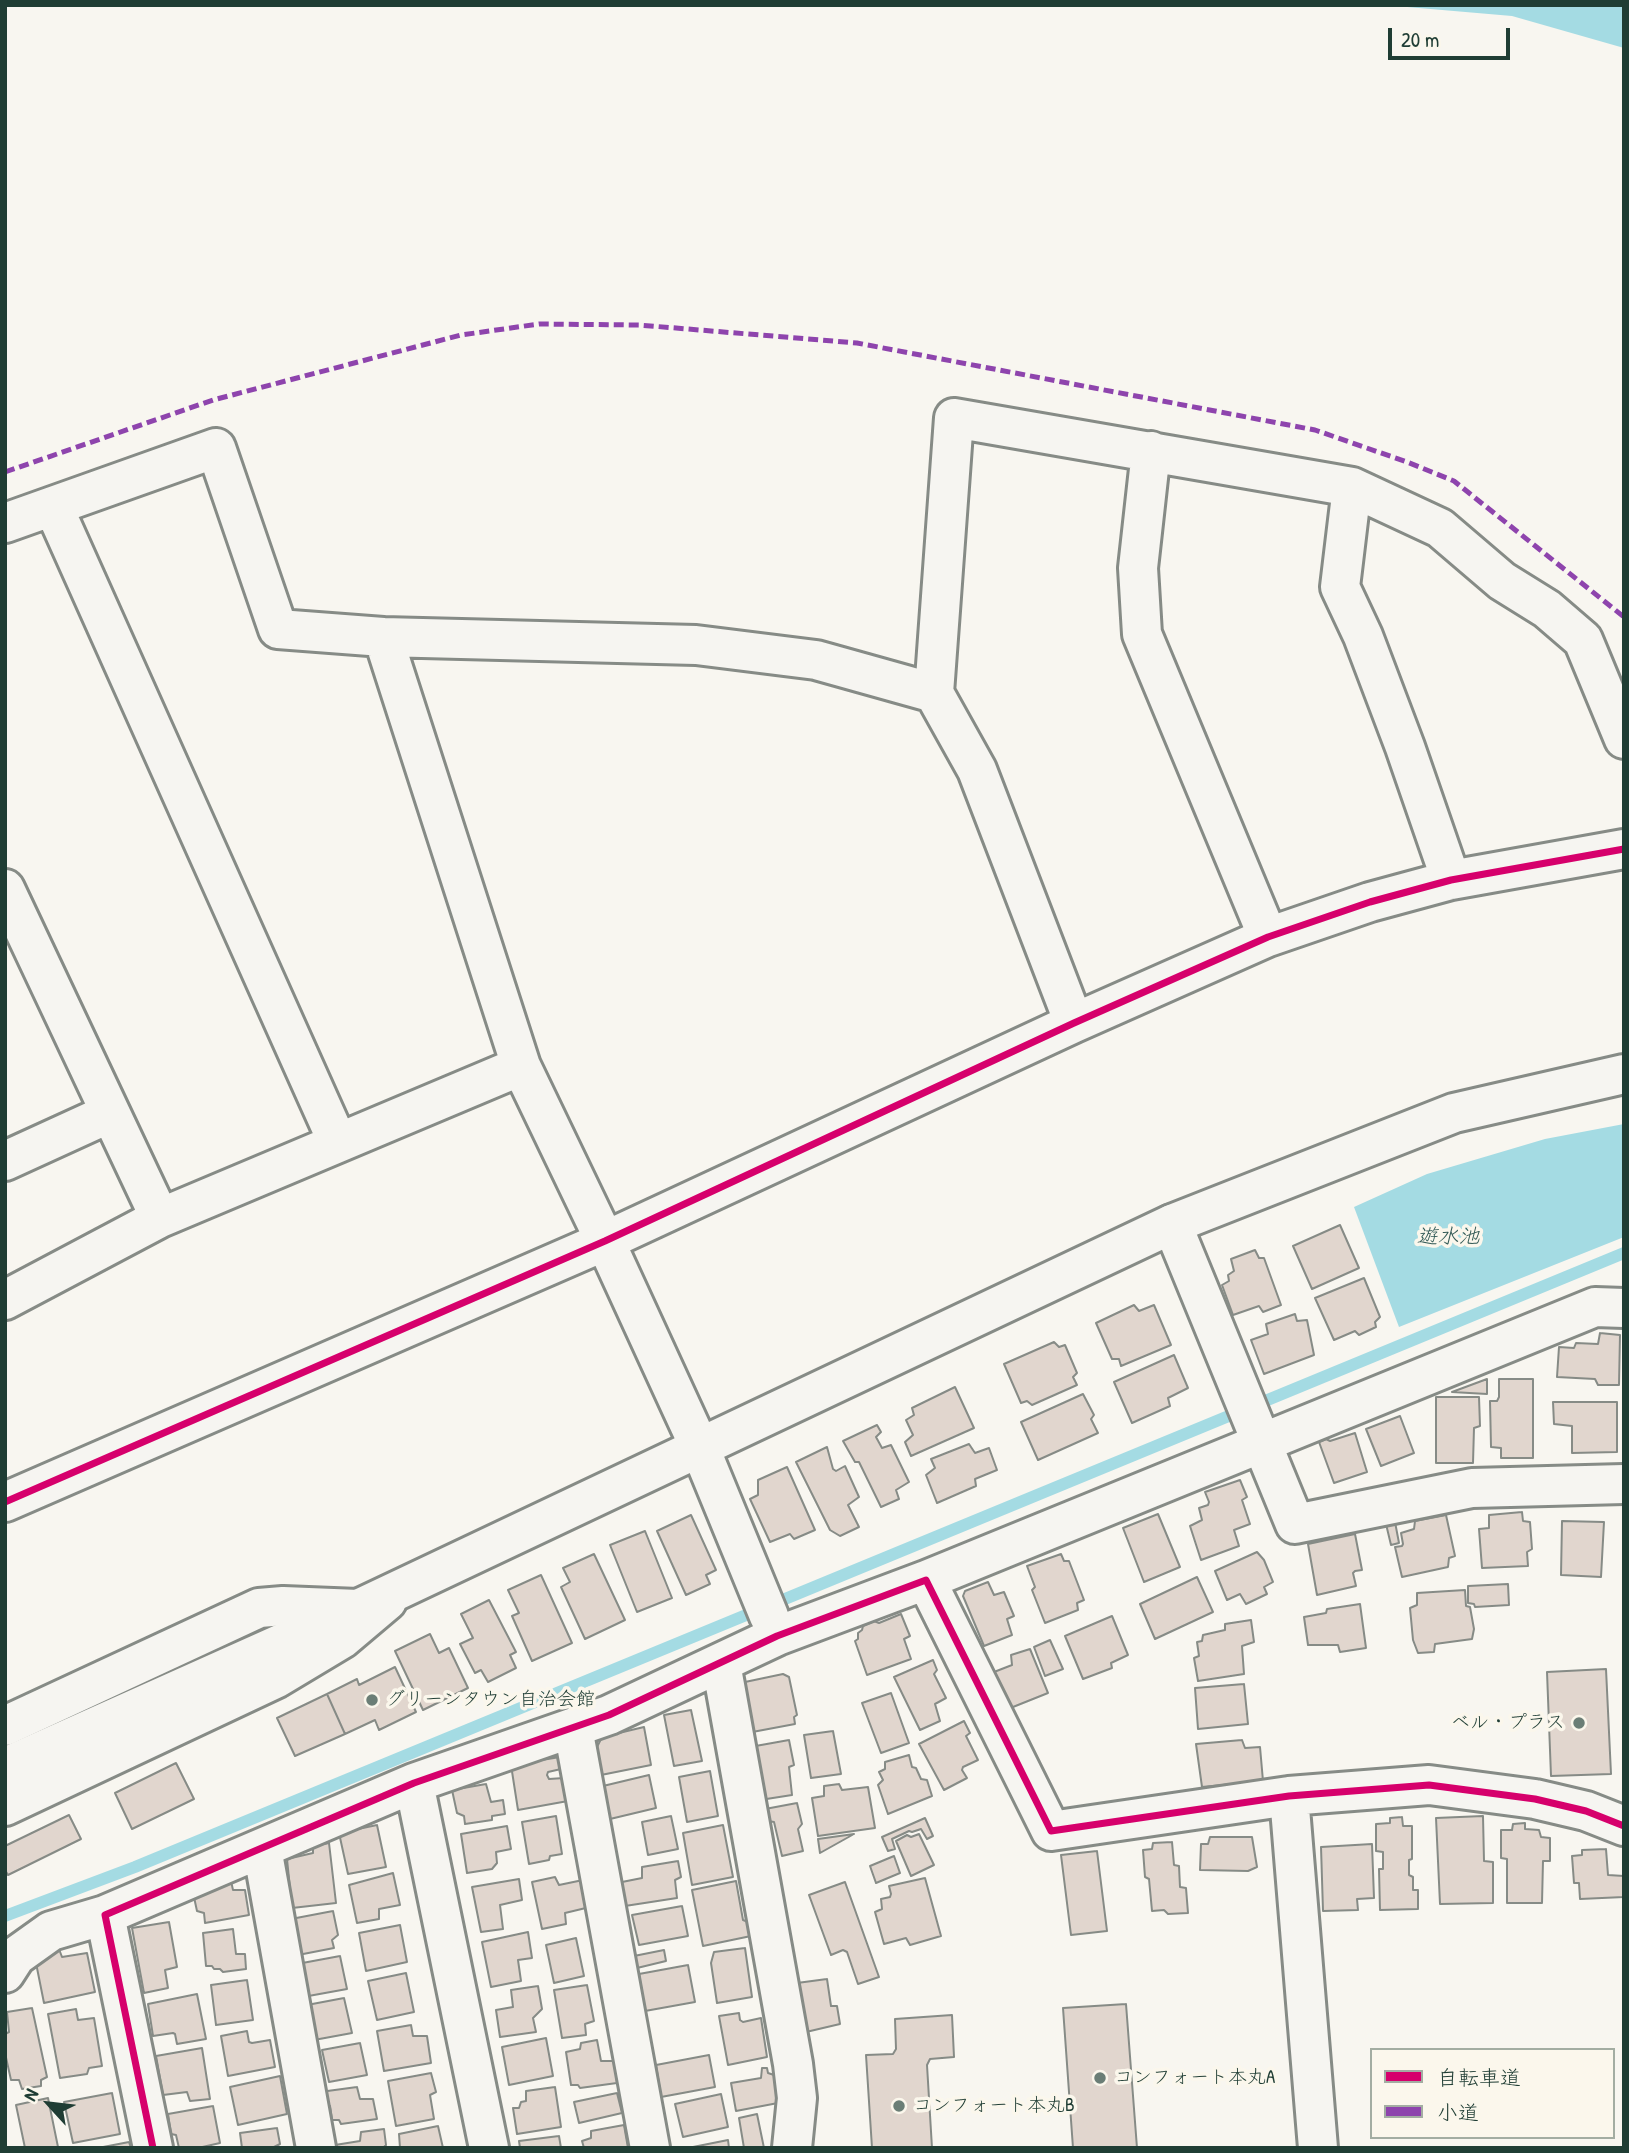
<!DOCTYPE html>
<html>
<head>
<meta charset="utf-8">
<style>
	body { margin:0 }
	#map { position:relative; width:1629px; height:2153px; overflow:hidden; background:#f8f6f0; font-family:"Patrick Hand","Klee One",sans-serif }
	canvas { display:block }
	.frame { position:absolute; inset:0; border:7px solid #1f3d34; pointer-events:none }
	.legend { position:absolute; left:1370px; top:2048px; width:245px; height:91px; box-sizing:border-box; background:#fbf7ec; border:2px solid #a3ada2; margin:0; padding:9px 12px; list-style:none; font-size:21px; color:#1f3d34 }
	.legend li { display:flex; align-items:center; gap:14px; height:35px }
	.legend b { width:35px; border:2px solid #a3ada2 }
	.north { position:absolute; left:14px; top:2069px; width:70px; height:70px; -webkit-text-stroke:5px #fbf7ec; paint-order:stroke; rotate:297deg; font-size:19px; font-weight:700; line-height:28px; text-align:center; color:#1f3d34 }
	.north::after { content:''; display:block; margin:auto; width:24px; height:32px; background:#1f3d34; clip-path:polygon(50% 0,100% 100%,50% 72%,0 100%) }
	.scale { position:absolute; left:1388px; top:28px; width:122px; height:32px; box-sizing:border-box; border:4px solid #1f3d34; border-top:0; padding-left:9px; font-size:21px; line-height:24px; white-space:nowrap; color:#1f3d34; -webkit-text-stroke:5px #fbf7ec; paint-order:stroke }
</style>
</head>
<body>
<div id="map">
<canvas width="1629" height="2153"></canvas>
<div class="frame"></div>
<ul class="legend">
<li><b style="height:9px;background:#d6006c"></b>自転車道</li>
<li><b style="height:9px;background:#8e44ad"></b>小道</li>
</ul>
<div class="north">N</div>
<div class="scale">20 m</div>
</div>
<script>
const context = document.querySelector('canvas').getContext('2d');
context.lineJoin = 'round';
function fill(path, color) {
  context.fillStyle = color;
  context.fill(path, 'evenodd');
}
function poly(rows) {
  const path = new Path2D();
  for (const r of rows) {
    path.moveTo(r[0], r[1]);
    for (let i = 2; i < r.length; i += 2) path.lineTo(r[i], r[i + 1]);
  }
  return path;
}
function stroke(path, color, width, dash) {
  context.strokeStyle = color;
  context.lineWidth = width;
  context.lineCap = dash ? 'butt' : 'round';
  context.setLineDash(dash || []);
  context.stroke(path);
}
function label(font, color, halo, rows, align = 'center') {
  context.font = font + ' "Patrick Hand","Klee One",sans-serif';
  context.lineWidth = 7;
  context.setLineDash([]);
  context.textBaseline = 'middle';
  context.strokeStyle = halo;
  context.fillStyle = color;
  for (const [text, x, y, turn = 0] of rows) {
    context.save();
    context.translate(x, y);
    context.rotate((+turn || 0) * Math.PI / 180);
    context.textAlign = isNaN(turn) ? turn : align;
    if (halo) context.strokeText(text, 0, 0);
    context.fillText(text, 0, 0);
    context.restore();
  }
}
const water = poly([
	[1384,5,1624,5,1624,48,1512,16],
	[1624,1124,1624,1237,1399,1327,1354,1207,1427,1174,1545,1139]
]);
const stream = poly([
	[5,1916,135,1867,1624,1253]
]);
const building = poly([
	[1340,1225,1359,1268,1312,1289,1293,1246,1340,1225],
	[1255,1250,1259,1258,1264,1258,1281,1305,1263,1312,1259,1306,1233,1315,1222,1285,1229,1281,1228,1275,1234,1271,1231,1259,1255,1250],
	[1364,1278,1380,1317,1375,1322,1376,1327,1359,1335,1355,1331,1334,1340,1315,1298,1364,1278],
	[1134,1305,1139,1311,1154,1305,1171,1345,1121,1366,1119,1359,1112,1359,1096,1323,1134,1305],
	[1295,1314,1297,1321,1307,1320,1314,1355,1264,1374,1251,1340,1268,1334,1266,1324,1295,1314],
	[1600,1333,1620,1335,1619,1385,1598,1385,1595,1379,1557,1377,1559,1347,1574,1348,1576,1343,1598,1344,1600,1333],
	[1054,1342,1059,1347,1065,1345,1077,1373,1073,1377,1077,1385,1032,1405,1027,1401,1021,1403,1004,1364,1054,1342],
	[1174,1355,1188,1388,1168,1398,1170,1406,1132,1423,1114,1382,1174,1355],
	[1487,1379,1487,1394,1452,1392,1487,1379],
	[1499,1379,1533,1379,1533,1458,1501,1458,1501,1448,1491,1447,1490,1401,1497,1401,1499,1397,1499,1379],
	[955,1387,974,1428,911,1456,905,1442,913,1435,906,1420,914,1415,912,1408,955,1387],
	[1083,1394,1094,1415,1091,1419,1098,1433,1038,1460,1021,1422,1083,1394],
	[1436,1397,1479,1397,1480,1426,1474,1428,1473,1463,1436,1463,1436,1397],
	[1553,1402,1617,1402,1617,1452,1572,1453,1572,1426,1554,1424,1553,1402],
	[1400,1416,1414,1453,1381,1466,1366,1429,1400,1416],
	[877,1425,881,1432,876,1437,882,1448,891,1445,909,1482,896,1490,899,1499,881,1507,859,1462,855,1462,843,1441,877,1425],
	[1355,1433,1367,1472,1334,1483,1319,1442,1326,1439,1330,1441,1355,1433],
	[969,1444,975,1453,989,1448,997,1470,975,1479,976,1486,937,1503,926,1475,935,1468,931,1459,969,1444],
	[827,1447,833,1469,836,1471,845,1466,859,1497,848,1505,859,1527,840,1536,830,1530,796,1462,827,1447],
	[787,1467,815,1530,794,1539,790,1534,770,1542,750,1499,758,1495,758,1480,787,1467],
	[1240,1480,1247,1497,1242,1500,1250,1524,1234,1530,1239,1546,1201,1560,1190,1526,1202,1520,1199,1508,1208,1505,1209,1502,1205,1492,1240,1480],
	[1522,1512,1523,1521,1530,1522,1532,1549,1527,1552,1528,1566,1482,1568,1479,1529,1489,1528,1489,1515,1522,1512],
	[1158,1514,1180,1567,1144,1582,1123,1528,1158,1514],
	[691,1515,716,1570,706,1575,710,1584,686,1595,657,1531,691,1515],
	[1446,1515,1455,1556,1449,1558,1448,1567,1402,1577,1395,1547,1402,1546,1403,1544,1401,1533,1414,1529,1415,1521,1446,1515],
	[1562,1521,1604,1522,1601,1577,1561,1575,1562,1521],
	[1395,1522,1399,1543,1391,1545,1386,1524,1395,1522],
	[645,1531,672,1598,637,1612,610,1545,645,1531],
	[1355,1534,1362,1570,1355,1571,1353,1573,1356,1586,1317,1595,1308,1544,1355,1534],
	[1257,1552,1264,1560,1273,1582,1264,1587,1267,1594,1246,1604,1240,1594,1227,1600,1215,1571,1257,1552],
	[594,1554,625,1620,585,1639,561,1587,570,1582,563,1568,594,1554],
	[1061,1554,1064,1561,1069,1561,1084,1600,1077,1603,1078,1610,1045,1623,1032,1590,1035,1587,1027,1566,1061,1554],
	[541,1575,572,1643,532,1661,512,1616,519,1613,508,1590,541,1575],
	[1197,1577,1213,1612,1155,1639,1140,1604,1197,1577],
	[988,1582,994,1595,1004,1592,1014,1616,1007,1619,1012,1635,984,1646,963,1596,965,1591,988,1582],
	[1508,1584,1509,1605,1475,1607,1474,1604,1468,1603,1468,1586,1508,1584],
	[1465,1590,1466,1606,1470,1607,1474,1629,1472,1639,1435,1644,1434,1652,1418,1653,1413,1640,1410,1608,1417,1605,1417,1593,1465,1590],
	[489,1600,516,1652,510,1655,516,1668,488,1682,481,1670,475,1673,460,1644,473,1638,461,1614,489,1600],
	[1360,1604,1366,1648,1340,1652,1338,1645,1308,1645,1304,1617,1326,1613,1327,1609,1360,1604],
	[901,1614,910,1636,904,1639,911,1659,867,1675,855,1641,858,1639,858,1633,862,1630,863,1626,874,1621,879,1623,901,1614],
	[1112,1616,1128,1655,1111,1663,1112,1668,1083,1679,1065,1636,1112,1616],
	[1251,1620,1254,1642,1242,1646,1244,1674,1198,1681,1194,1658,1199,1656,1197,1642,1202,1641,1203,1635,1225,1630,1225,1624,1251,1620],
	[430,1634,439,1653,449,1648,468,1688,423,1710,395,1651,430,1634],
	[1050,1640,1063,1669,1045,1676,1034,1647,1050,1640],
	[1030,1649,1048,1693,1008,1709,994,1672,1012,1665,1011,1655,1030,1649],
	[933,1660,937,1670,934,1674,946,1698,935,1704,940,1721,920,1730,894,1677,933,1660],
	[395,1667,416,1712,379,1730,375,1720,345,1734,327,1694,357,1679,359,1685,395,1667],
	[1606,1669,1611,1774,1551,1776,1547,1672,1606,1669],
	[783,1674,789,1677,797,1715,794,1717,795,1724,747,1733,745,1682,783,1674],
	[1244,1684,1248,1724,1198,1729,1195,1688,1244,1684],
	[891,1693,909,1743,881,1753,862,1703,891,1693],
	[327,1694,345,1734,295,1756,277,1718,327,1694],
	[691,1710,702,1761,674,1766,664,1715,691,1710],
	[964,1721,970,1733,966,1736,978,1760,963,1767,962,1770,967,1778,944,1790,919,1744,964,1721],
	[644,1727,651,1765,601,1775,596,1749,602,1737,644,1727],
	[833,1731,841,1774,811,1778,804,1735,833,1731],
	[789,1740,794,1765,789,1767,792,1795,760,1800,750,1747,789,1740],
	[1242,1740,1245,1748,1260,1747,1263,1781,1202,1787,1196,1744,1242,1740],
	[909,1755,912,1767,916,1768,921,1779,927,1780,932,1796,888,1814,878,1785,883,1780,879,1772,885,1769,885,1762,909,1755],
	[560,1757,561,1769,548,1772,547,1775,549,1779,564,1778,568,1801,518,1810,511,1765,560,1757],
	[176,1763,194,1799,132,1829,115,1793,176,1763],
	[710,1771,718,1816,687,1822,679,1777,710,1771],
	[649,1775,656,1808,610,1819,603,1786,649,1775],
	[486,1784,491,1802,503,1800,505,1814,492,1816,492,1820,465,1824,464,1816,457,1813,452,1790,486,1784],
	[839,1784,842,1790,868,1787,875,1828,818,1836,812,1798,824,1796,824,1786,839,1784],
	[797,1803,802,1824,798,1829,803,1851,782,1856,774,1822,768,1821,765,1809,797,1803],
	[69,1815,81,1839,8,1875,5,1870,5,1846,69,1815],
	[556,1816,562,1854,550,1856,549,1860,529,1864,522,1822,556,1816],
	[671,1816,678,1849,648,1855,642,1822,671,1816],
	[1483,1816,1484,1861,1493,1862,1493,1903,1440,1904,1436,1818,1483,1816],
	[1402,1817,1403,1826,1412,1826,1412,1859,1409,1860,1409,1875,1413,1877,1413,1890,1418,1890,1418,1909,1380,1910,1379,1869,1383,1869,1383,1852,1376,1851,1376,1824,1390,1823,1390,1818,1402,1817],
	[925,1818,933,1836,927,1839,921,1829,912,1832,909,1831,892,1839,895,1849,888,1851,882,1837,925,1818],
	[1525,1823,1525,1829,1539,1830,1541,1837,1550,1838,1550,1861,1543,1861,1542,1903,1507,1903,1507,1859,1501,1858,1501,1830,1512,1830,1513,1824,1525,1823],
	[377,1825,386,1867,348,1874,339,1833,377,1825],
	[723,1825,733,1877,692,1885,683,1833,723,1825],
	[507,1826,511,1849,496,1852,497,1863,492,1869,467,1873,461,1834,507,1826],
	[854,1834,820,1853,818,1839,854,1834],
	[919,1834,934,1865,911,1876,896,1841,907,1835,911,1837,919,1834],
	[1210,1837,1252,1837,1257,1867,1248,1871,1200,1870,1201,1844,1208,1844,1210,1837],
	[1172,1842,1174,1865,1179,1866,1180,1887,1186,1888,1188,1913,1168,1914,1164,1910,1152,1911,1149,1879,1145,1877,1143,1850,1152,1849,1153,1843,1172,1842],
	[329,1843,336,1903,292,1908,287,1859,313,1853,313,1846,329,1843],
	[1372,1844,1374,1898,1357,1899,1358,1910,1323,1911,1321,1847,1372,1844],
	[1606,1849,1608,1875,1624,1876,1624,1897,1580,1899,1579,1883,1574,1883,1572,1856,1582,1855,1582,1850,1606,1849],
	[1097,1851,1107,1931,1071,1935,1061,1855,1097,1851],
	[894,1856,900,1873,876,1883,870,1866,894,1856],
	[678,1861,681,1877,675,1880,677,1898,625,1906,622,1882,642,1878,642,1867,678,1861],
	[393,1873,400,1905,379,1909,379,1919,357,1923,349,1885,393,1873],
	[555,1877,559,1885,583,1880,590,1907,565,1913,566,1924,542,1929,532,1882,555,1877],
	[925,1878,941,1936,910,1945,906,1938,884,1944,875,1912,882,1909,881,1899,890,1897,891,1894,889,1886,925,1878],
	[519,1879,522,1900,500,1905,503,1929,481,1932,472,1887,519,1879],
	[231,1881,233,1890,245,1890,249,1915,205,1923,204,1913,197,1911,192,1888,231,1881],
	[736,1881,743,1920,748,1922,751,1936,703,1946,692,1890,736,1881],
	[845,1882,879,1977,858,1984,847,1952,843,1950,831,1955,809,1895,845,1882],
	[682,1906,688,1936,639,1945,632,1915,682,1906],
	[333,1911,338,1935,332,1940,334,1948,298,1955,291,1919,333,1911],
	[169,1922,177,1967,165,1970,168,1988,144,1993,132,1928,169,1922],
	[400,1925,407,1962,366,1971,359,1933,400,1925],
	[233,1929,236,1954,245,1954,246,1969,223,1972,220,1969,214,1969,212,1966,206,1966,203,1933,233,1929],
	[528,1932,532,1958,518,1960,521,1981,491,1987,482,1942,528,1932],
	[576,1938,584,1976,554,1983,546,1945,576,1938],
	[745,1948,752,1997,717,2003,711,1963,714,1952,745,1948],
	[59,1949,62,1957,87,1953,95,1992,44,2003,36,1963,44,1960,43,1953,59,1949],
	[664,1950,666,1961,637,1968,634,1956,664,1950],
	[340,1956,347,1989,303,1997,297,1964,340,1956],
	[688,1965,695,2002,645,2011,639,1974,688,1965],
	[406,1973,414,2012,377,2020,368,1981,406,1973],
	[827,1979,831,2006,837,2006,840,2024,806,2032,797,1983,827,1979],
	[247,1980,253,2020,216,2025,211,1985,247,1980],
	[587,1985,594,2021,585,2024,586,2035,562,2038,554,1990,587,1985],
	[538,1986,542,2009,533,2018,536,2032,500,2037,496,2010,513,2007,511,1990,538,1986],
	[197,1994,206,2039,177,2044,175,2034,173,2033,153,2036,148,2004,197,1994],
	[344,1998,352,2033,314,2040,307,2005,344,1998],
	[1126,2004,1137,2148,1073,2148,1063,2008,1126,2004],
	[32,2008,47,2077,41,2080,41,2086,22,2089,19,2080,11,2080,5,2053,5,2034,9,2032,7,2012,32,2008],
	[76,2009,78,2020,94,2018,102,2066,89,2068,87,2074,60,2078,48,2014,76,2009],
	[739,2013,740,2020,743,2022,761,2018,767,2057,728,2065,719,2016,739,2013],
	[952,2015,954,2057,930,2059,927,2065,932,2148,872,2148,866,2055,893,2054,896,2049,895,2019,952,2015],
	[411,2025,413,2036,427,2036,431,2063,384,2071,377,2031,411,2025],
	[247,2031,249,2042,252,2043,270,2040,275,2067,228,2076,221,2036,247,2031],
	[546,2038,553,2076,509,2085,502,2047,546,2038],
	[597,2040,601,2061,615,2061,617,2083,580,2088,578,2085,571,2085,566,2052,580,2049,581,2043,597,2040],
	[360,2043,367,2075,329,2082,322,2050,360,2043],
	[202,2048,210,2099,190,2101,187,2092,163,2095,156,2056,202,2048],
	[709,2055,715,2087,661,2097,656,2065,709,2055],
	[762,2068,767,2068,768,2073,774,2075,778,2103,736,2111,731,2083,761,2078,762,2068],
	[431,2073,436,2092,430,2095,434,2119,396,2126,388,2081,431,2073],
	[280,2076,287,2114,238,2125,230,2087,280,2076],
	[357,2087,360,2099,373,2099,377,2119,341,2124,339,2120,332,2120,330,2106,322,2105,320,2092,357,2087],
	[555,2087,561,2127,517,2134,513,2108,519,2108,521,2102,526,2101,526,2091,555,2087],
	[112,2093,120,2134,73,2143,64,2102,112,2093],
	[617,2093,622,2113,579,2123,574,2102,617,2093],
	[721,2094,728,2127,683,2137,675,2104,721,2094],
	[48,2098,58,2147,25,2148,16,2105,48,2098],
	[213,2106,220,2143,198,2148,179,2148,176,2135,171,2134,168,2114,213,2106],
	[757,2114,764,2148,744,2148,739,2118,757,2114],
	[624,2125,628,2148,584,2148,582,2141,591,2138,591,2131,624,2125],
	[438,2126,443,2148,400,2148,399,2134,438,2126],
	[277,2128,280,2144,272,2148,242,2148,240,2133,277,2128],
	[384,2129,386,2145,383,2148,335,2148,335,2145,360,2141,361,2132,384,2129],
	[559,2136,561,2148,520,2148,519,2141,559,2136],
	[728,2140,729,2148,688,2148,728,2140],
	[129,2142,131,2148,98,2148,129,2142]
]);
const street = poly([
	[1151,451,1138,568,1142,634,1268,937],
	[1352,487,1340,587,1363,636,1405,747,1451,880],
	[53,506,338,1143],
	[5,523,216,448,278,629,383,637,521,1066,605,1241,700,1448,769,1616],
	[383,637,696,645,816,660,934,693],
	[5,889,160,1218],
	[1074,1023,977,770,934,693,954,418,1352,487,1440,528,1502,581,1547,609,1583,640,1624,739],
	[5,1161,110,1113],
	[1172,1224,1295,1524,1472,1488,1624,1484],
	[5,1300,160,1218,521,1066],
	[5,1502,605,1241,1074,1023,1268,937,1370,902,1451,880,1624,849],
	[926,1580,1595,1307,1624,1308],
	[721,1663,793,2064,797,2098,792,2148],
	[5,1726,259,1608,283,1606,358,1609],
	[573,1728,650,2148],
	[414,1783,489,2148],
	[1289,1796,1318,2148],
	[5,1806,277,1678,342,1639,387,1601],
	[262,1848,316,2148],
	[5,1973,16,1956,51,1931,105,1915],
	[153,2148,105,1915,414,1783,609,1715,777,1636,926,1580,1051,1831,1289,1796,1429,1785,1535,1799,1586,1811,1624,1826]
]);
const secondary = poly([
	[5,1767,358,1609,1172,1224,1454,1113,1624,1074]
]);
const quiet = poly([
	[5,472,213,400,461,335,539,324,639,325,857,343,1315,430,1407,462,1454,481,1624,617]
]);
const cycleway = poly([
	[5,1502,605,1241,1074,1023,1268,937,1370,902,1451,880,1624,849],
	[153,2148,105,1915,414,1783,609,1715,777,1636,926,1580,1051,1831,1289,1796,1429,1785,1535,1799,1586,1811,1624,1826]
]);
const markers = [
	[372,1700,7,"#6b7e76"],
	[1579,1723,7,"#6b7e76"],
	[1100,2078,7,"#6b7e76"],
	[899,2106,7,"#6b7e76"]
];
const poiNames = [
	["グリーンタウン自治会館",386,1700],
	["ベル・プラス",1565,1723,"right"],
	["コンフォート本丸A",1114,2078],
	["コンフォート本丸B",913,2106]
];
const waterNames = [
	["遊水池",1448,1237]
];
fill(water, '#a4dbe3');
stroke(stream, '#a4dbe3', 12);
fill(building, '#e1d6ce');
stroke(building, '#868b86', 2);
stroke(street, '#868b86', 44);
stroke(secondary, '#868b86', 44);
stroke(street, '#f6f5f1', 38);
stroke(secondary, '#f6f5f1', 38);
stroke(quiet, '#8e44ad', 5, [10, 5]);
stroke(cycleway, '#d6006c', 7);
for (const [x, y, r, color] of markers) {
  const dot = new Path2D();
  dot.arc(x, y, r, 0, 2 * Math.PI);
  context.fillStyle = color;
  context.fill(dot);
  stroke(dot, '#fbf7ec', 2.5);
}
label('19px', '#1f3d34', '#fbf7ec', poiNames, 'left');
label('italic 21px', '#325a56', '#fbf7ec', waterNames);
</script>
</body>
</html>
